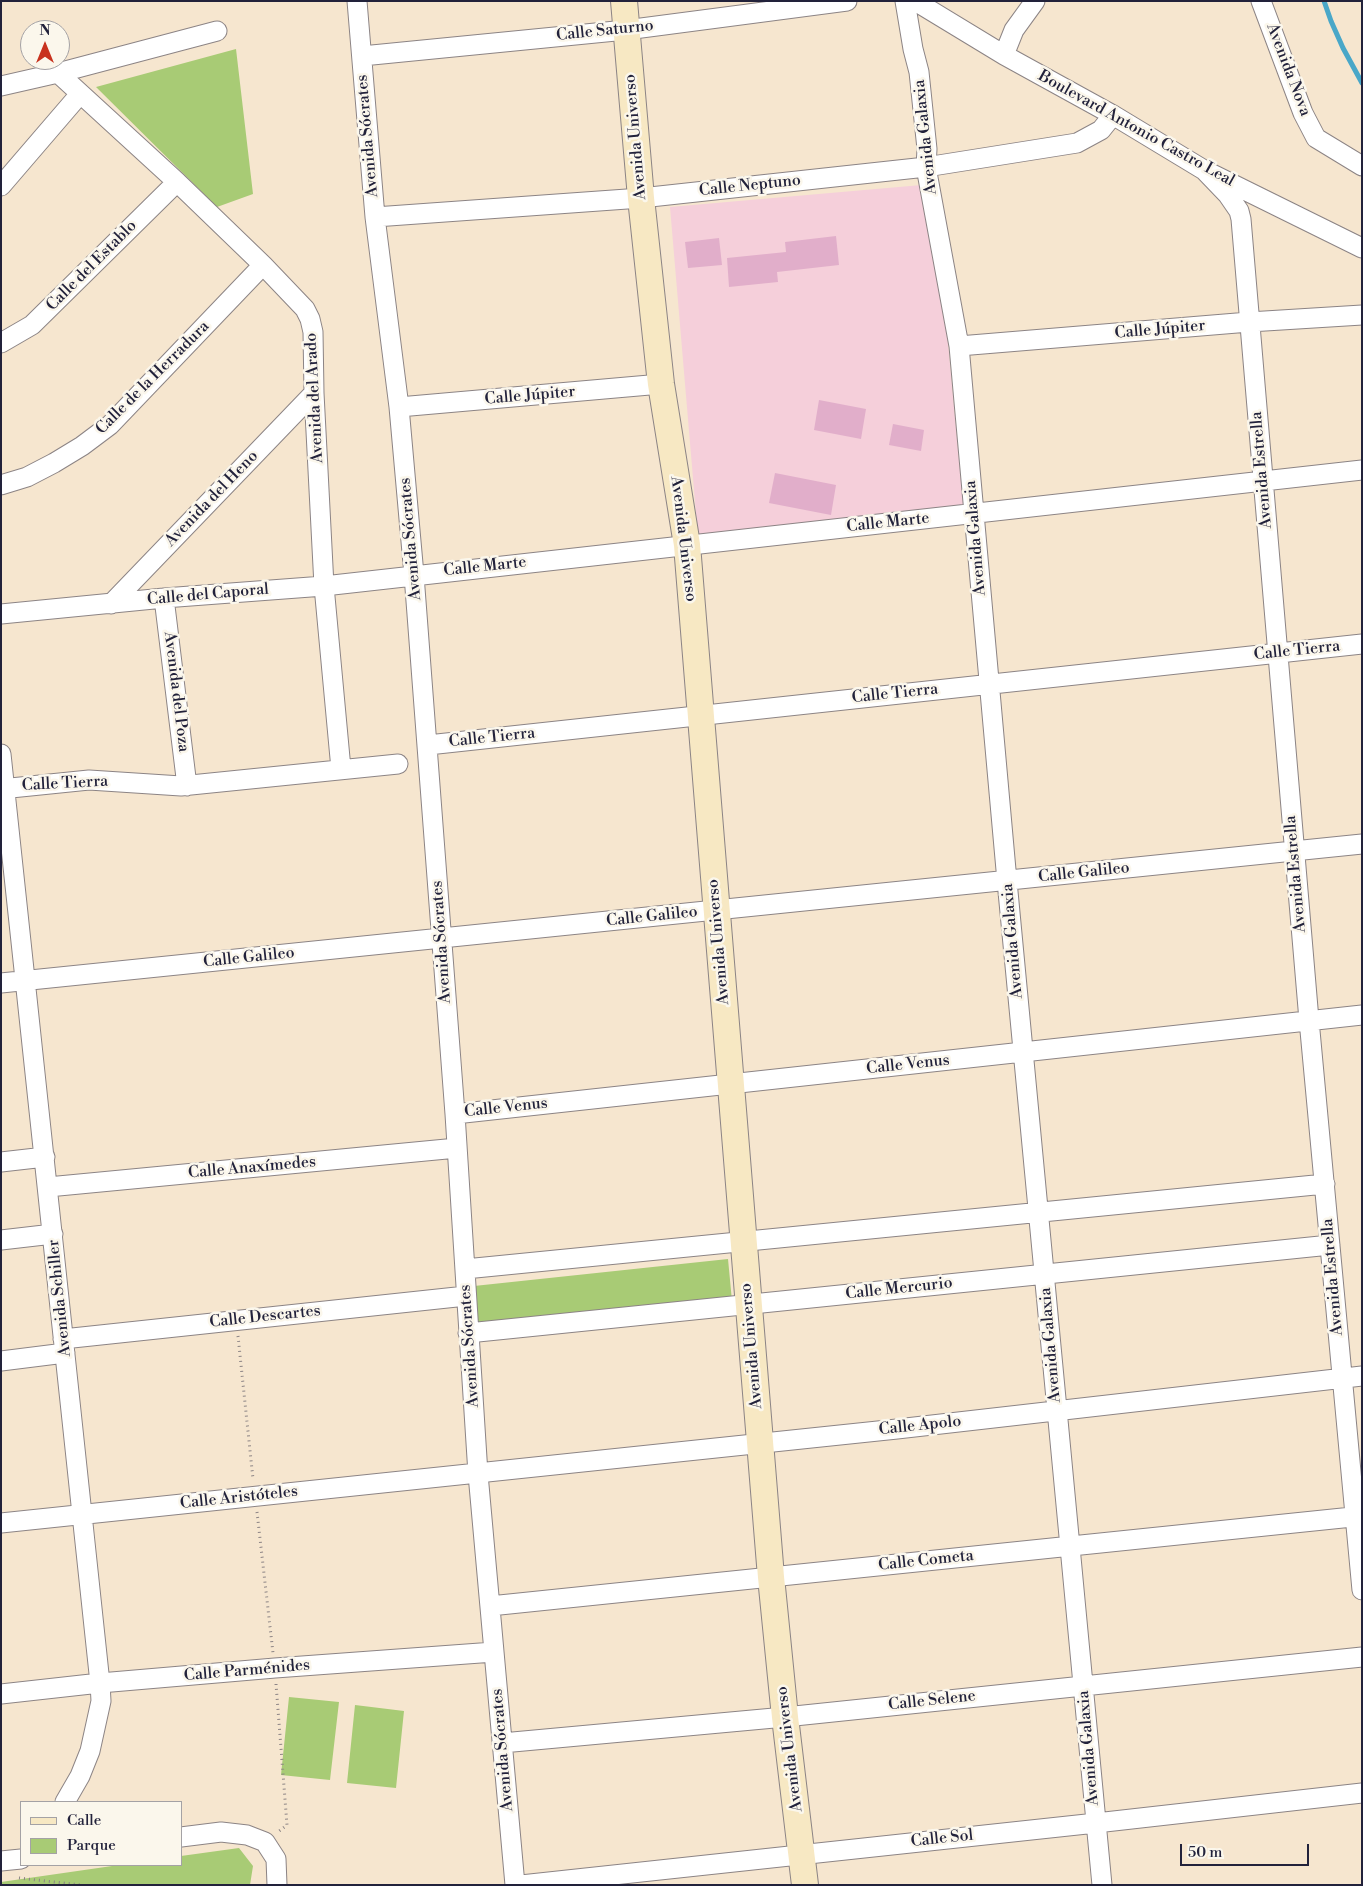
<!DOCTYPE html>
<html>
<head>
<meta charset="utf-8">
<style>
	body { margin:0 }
	#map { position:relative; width:1363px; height:1886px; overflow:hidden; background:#f6e6cf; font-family:"Libre Bodoni",serif }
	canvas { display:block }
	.frame { position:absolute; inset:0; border:2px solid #22223b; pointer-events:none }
	.legend { position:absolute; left:20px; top:1801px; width:162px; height:65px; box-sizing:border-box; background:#fbf7ec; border:1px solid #a4a2a5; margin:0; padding:6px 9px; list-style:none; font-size:15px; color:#22223b }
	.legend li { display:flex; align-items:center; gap:10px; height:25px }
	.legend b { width:25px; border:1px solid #a4a2a5 }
	.north { position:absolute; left:20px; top:20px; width:50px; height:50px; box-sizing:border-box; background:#fbf7ec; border:1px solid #a4a2a5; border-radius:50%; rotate:0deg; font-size:14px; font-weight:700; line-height:20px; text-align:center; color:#22223b }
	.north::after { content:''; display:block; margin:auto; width:18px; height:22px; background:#c8321e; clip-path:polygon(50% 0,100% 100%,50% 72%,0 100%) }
	.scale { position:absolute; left:1180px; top:1844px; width:129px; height:22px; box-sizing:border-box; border:2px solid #22223b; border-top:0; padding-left:6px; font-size:15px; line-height:18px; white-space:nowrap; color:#22223b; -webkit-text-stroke:4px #fbf7ec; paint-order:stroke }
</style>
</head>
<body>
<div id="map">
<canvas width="1363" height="1886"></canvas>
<div class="frame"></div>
<ul class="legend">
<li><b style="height:6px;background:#f7e8c3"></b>Calle</li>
<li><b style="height:14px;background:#a8cb75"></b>Parque</li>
</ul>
<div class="north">N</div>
<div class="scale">50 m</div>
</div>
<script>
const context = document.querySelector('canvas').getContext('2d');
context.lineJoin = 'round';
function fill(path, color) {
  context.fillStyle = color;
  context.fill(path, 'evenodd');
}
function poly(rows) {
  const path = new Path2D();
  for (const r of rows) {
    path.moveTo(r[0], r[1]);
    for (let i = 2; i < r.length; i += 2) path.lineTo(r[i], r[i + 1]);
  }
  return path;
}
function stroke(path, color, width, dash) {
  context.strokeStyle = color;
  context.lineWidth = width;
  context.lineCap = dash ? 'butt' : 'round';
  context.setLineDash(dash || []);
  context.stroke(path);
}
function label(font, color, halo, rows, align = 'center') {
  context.font = font + ' "Libre Bodoni",serif';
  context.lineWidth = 5;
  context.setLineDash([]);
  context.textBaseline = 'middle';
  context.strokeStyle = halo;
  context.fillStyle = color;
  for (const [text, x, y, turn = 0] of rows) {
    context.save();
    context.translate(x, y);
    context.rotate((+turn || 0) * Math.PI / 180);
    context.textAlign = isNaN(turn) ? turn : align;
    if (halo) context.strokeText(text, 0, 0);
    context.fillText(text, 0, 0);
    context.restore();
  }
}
const built = poly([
	[933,184,964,512,698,537,670,207]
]);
const green = poly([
	[236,49,253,194,217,207,96,87],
	[728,1259,732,1301,479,1328,474,1286],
	[289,1697,339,1702,330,1780,281,1775],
	[355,1705,404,1711,396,1788,347,1783],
	[239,1848,253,1866,250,1885,1,1885,1,1882,119,1865,181,1865,181,1856]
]);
const stream = poly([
	[1324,1,1331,21,1343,48,1362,83]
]);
const building = poly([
	[836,236,839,265,777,272,778,282,729,287,727,258,786,252,785,242],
	[719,238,722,265,688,268,685,242],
	[819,400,866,409,861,439,814,430],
	[893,424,924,430,921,451,889,445],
	[775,473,836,485,831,515,769,503]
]);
const path = poly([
	[238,1336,253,1479],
	[257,1512,273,1653],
	[276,1684,287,1825,278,1832],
	[19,1878,81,1885]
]);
const street = poly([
	[357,1,375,217,399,407,414,575,455,1114,478,1474,515,1885],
	[905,1,913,49,919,72,927,149,926,167,959,346,1007,881,1102,1885],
	[915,1,1004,55,1113,115,1204,170,1362,248],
	[1261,1,1303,113,1316,138,1362,166],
	[1004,55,1014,30,1035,1],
	[362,56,626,30,847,1],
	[58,73,177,182,263,265,305,309,310,319,313,332,314,393,324,586,341,769],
	[1,86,58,73,217,31],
	[1204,170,1228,195,1239,211,1241,219,1309,1020,1362,1590],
	[1,186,80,94],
	[375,217,641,198,926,167,1077,143,1101,130,1113,115],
	[1,343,32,325,177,182],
	[959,346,1249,322,1362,315],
	[399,407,661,384],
	[1,485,27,477,54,463,82,446,110,425,263,265],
	[164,598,187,786],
	[111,604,314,393],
	[1,614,164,598,324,586,1362,470],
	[428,745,1362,644],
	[1,754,100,1683,101,1701,90,1751,80,1776,65,1802],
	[1,789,89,780,181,786,398,764],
	[1,983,1362,844],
	[455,1114,1362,1015],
	[1,1162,45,1157],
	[48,1187,457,1148],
	[1,1240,53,1234],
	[465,1269,1325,1184],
	[468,1333,1330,1245],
	[63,1339,466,1296],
	[1,1361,65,1353],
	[1,1523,897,1429,1362,1376],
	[490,1606,1362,1516],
	[1,1694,100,1683,275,1668,494,1652],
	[502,1743,785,1717,1362,1657],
	[181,1837,221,1832,247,1835,265,1842,276,1859,277,1885],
	[1,1861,21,1859],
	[521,1885,1096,1823,1362,1793]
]);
const secondary = poly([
	[624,1,641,198,661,384,687,545,771,1577,785,1717,805,1885]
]);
const streetNames = [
	["Calle Saturno",605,31,-6],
	["Avenida Nova",1288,70,69],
	["Boulevard Antonio Castro Leal",1136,129,29],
	["Avenida Sócrates",368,136,-95],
	["Avenida Universo",636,137,-95],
	["Avenida Galaxia",926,137,-96],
	["Calle Neptuno",750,186,-6],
	["Calle del Establo",92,266,-45],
	["Calle Júpiter",1160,330,-5],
	["Calle de la Herradura",153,378,-45],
	["Calle Júpiter",530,396,-5],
	["Avenida del Arado",315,398,-93],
	["Avenida Estrella",1262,470,-95],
	["Avenida del Heno",212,499,-46],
	["Calle Marte",888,523,-6],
	["Avenida Galaxia",976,538,-95],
	["Avenida Sócrates",411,539,-95],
	["Avenida Universo",683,539,83],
	["Calle Marte",485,567,-6],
	["Calle del Caporal",208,595,-5],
	["Calle Tierra",1297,651,-6],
	["Avenida del Poza",176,692,83],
	["Calle Tierra",895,694,-6],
	["Calle Tierra",492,738,-6],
	["Calle Tierra",65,784,-3],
	["Calle Galileo",1084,873,-6],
	["Avenida Estrella",1296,874,-95],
	["Calle Galileo",652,917,-6],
	["Avenida Galaxia",1013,941,-95],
	["Avenida Sócrates",442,942,-94],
	["Avenida Universo",719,942,-95],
	["Calle Galileo",249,958,-6],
	["Calle Venus",908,1065,-6],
	["Calle Venus",506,1108,-6],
	["Calle Anaxímedes",252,1168,-5],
	["Avenida Estrella",1333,1277,-95],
	["Calle Mercurio",899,1289,-6],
	["Avenida Schiller",60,1298,-96],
	["Calle Descartes",265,1317,-6],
	["Avenida Galaxia",1051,1345,-95],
	["Avenida Sócrates",470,1346,-94],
	["Avenida Universo",752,1346,-95],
	["Calle Apolo",920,1426,-6],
	["Calle Aristóteles",239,1498,-6],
	["Calle Cometa",926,1561,-6],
	["Calle Parménides",247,1671,-5],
	["Calle Selene",932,1701,-6],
	["Avenida Galaxia",1089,1748,-95],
	["Avenida Universo",790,1749,-97],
	["Avenida Sócrates",503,1750,-95],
	["Calle Sol",942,1839,-6]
];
fill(built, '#f5cfda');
fill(green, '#a8cb75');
stroke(stream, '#49a7c8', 5);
fill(building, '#e1aeca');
stroke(street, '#8c8485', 21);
stroke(secondary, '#8c8485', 28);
stroke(path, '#8c8485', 3, [1, 4]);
stroke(street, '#fff', 19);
stroke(secondary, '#f7e8c3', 26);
label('16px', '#22223b', '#fbf7ec', streetNames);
</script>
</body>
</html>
